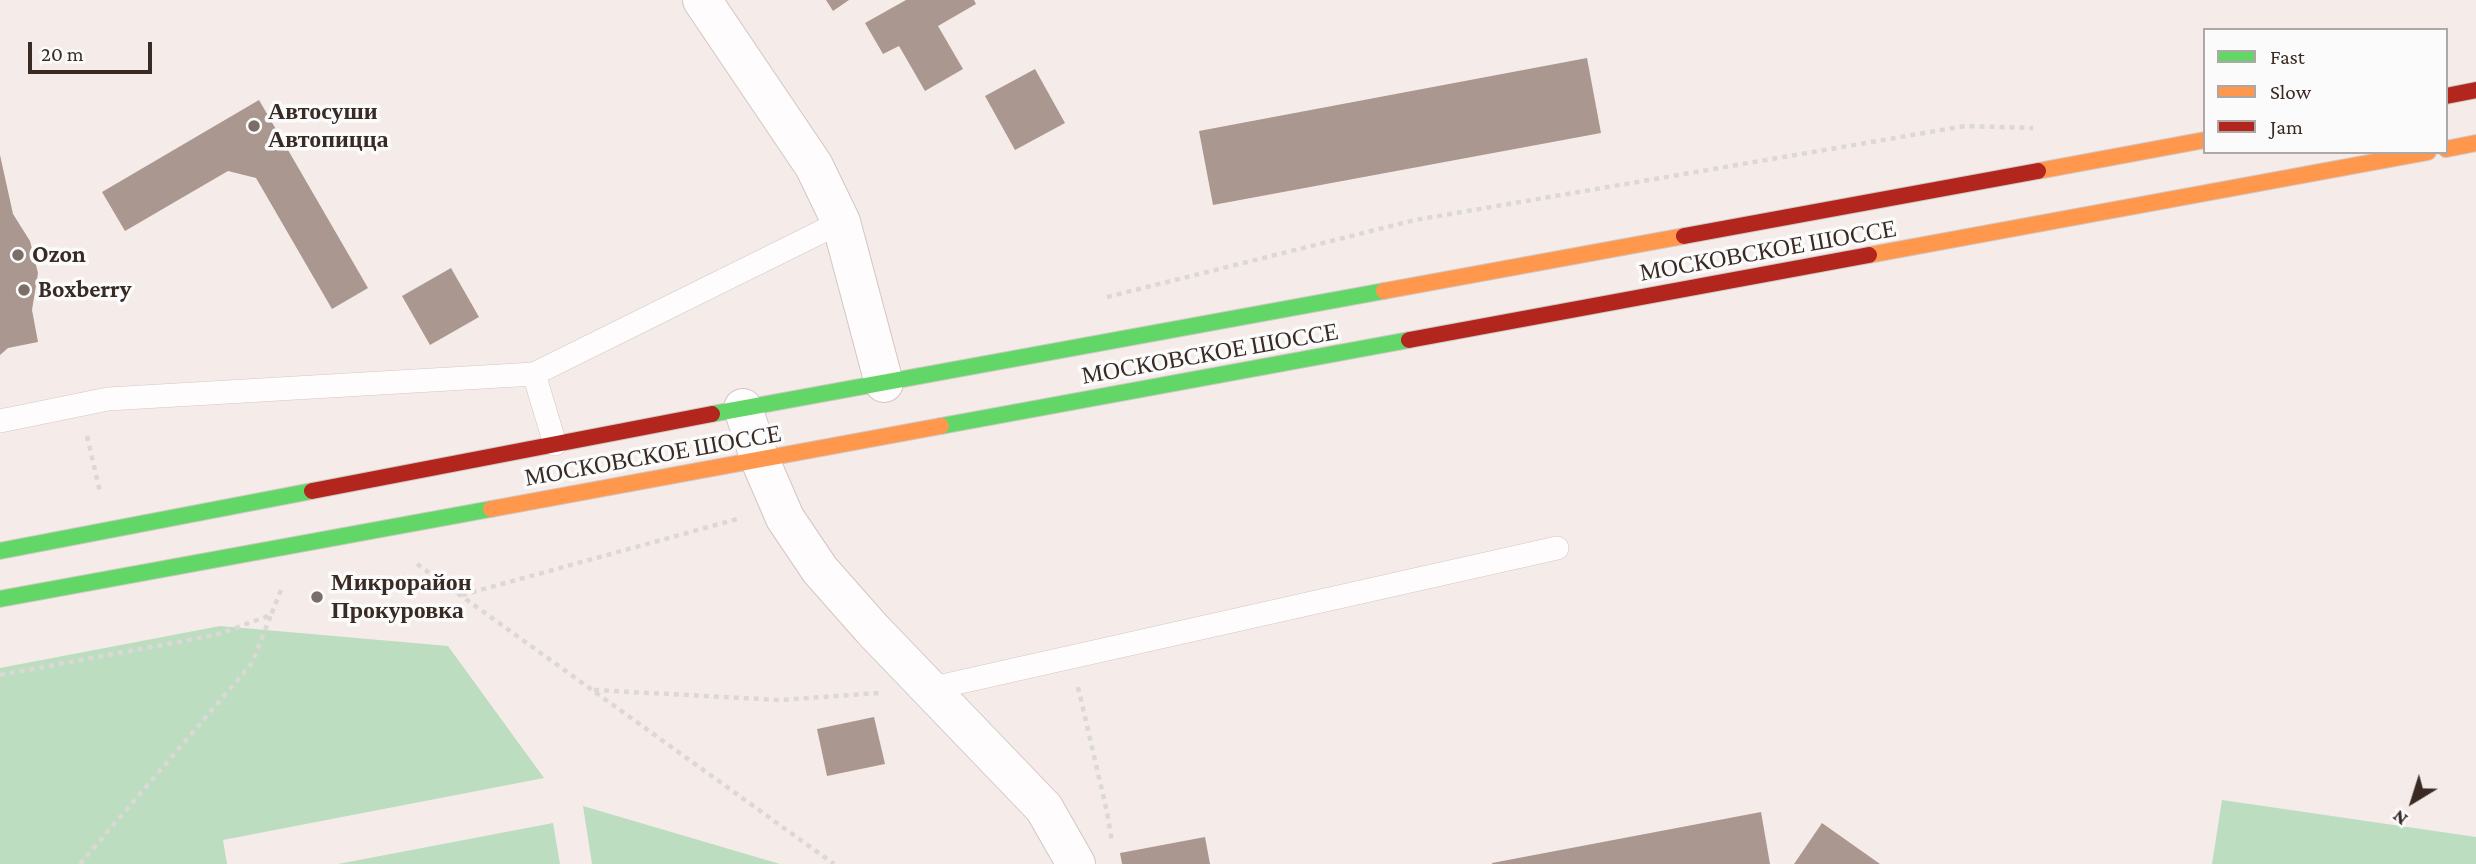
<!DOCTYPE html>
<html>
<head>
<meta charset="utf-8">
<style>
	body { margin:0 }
	#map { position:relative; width:2476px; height:864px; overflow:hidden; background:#f5ece9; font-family:"Crimson Pro",serif }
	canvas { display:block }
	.legend { position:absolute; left:2203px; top:28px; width:245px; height:126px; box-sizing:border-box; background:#fbfbfb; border:2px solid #ada7a5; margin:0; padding:9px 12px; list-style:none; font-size:21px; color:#392a24 }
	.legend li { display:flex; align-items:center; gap:14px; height:35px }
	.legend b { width:35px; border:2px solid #ada7a5 }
	.north { position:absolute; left:2378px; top:766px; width:70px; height:70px; -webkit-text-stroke:5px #fbfbfb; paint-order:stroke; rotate:218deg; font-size:19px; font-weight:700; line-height:28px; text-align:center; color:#392a24 }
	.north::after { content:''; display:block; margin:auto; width:24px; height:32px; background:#392a24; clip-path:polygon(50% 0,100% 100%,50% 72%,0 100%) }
	.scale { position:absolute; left:28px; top:42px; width:124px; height:32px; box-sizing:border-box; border:4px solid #392a24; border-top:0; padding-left:9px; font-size:21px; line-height:24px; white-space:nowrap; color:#392a24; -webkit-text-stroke:5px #fbfbfb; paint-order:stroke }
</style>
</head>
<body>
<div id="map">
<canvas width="2476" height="864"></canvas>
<ul class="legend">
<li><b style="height:9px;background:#63d668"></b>Fast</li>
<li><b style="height:9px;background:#ff974d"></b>Slow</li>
<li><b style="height:9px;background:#b3261e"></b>Jam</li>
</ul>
<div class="north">N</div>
<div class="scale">20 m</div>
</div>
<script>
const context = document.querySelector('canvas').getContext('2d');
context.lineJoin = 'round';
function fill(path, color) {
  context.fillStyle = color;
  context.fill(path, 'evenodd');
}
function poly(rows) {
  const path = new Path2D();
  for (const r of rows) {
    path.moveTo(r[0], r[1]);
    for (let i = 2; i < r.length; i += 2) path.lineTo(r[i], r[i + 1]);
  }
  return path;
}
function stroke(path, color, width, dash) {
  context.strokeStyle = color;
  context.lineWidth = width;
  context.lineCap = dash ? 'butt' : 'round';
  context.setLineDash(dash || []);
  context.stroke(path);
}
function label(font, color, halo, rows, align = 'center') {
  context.font = font + ' "Crimson Pro",serif';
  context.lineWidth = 7;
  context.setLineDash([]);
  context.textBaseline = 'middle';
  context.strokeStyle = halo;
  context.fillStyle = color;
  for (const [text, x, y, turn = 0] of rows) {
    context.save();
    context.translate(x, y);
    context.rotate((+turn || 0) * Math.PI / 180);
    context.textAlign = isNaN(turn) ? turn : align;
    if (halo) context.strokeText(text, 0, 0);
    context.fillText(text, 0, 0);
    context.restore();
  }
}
const green = poly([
	[220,626,448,646,544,778,223,840,227,864,0,864,0,668],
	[2222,800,2476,837,2476,864,2212,864],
	[583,806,780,864,592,864],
	[553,823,560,864,338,864]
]);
const building = poly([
	[826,0,849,0,833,11],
	[906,0,974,0,976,4,938,26,963,69,925,91,899,46,883,54,865,23],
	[1587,58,1601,133,1213,205,1199,131],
	[1035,69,1065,123,1015,150,985,96],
	[259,100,368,288,332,309,256,178,228,171,125,231,102,192],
	[0,155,13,214,30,241,38,273,32,310,38,342,8,348,0,355],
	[451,268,479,317,430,345,402,296],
	[874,717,885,764,827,776,817,729],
	[1761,812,1770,864,1492,864,1492,863],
	[1822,823,1880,864,1794,864],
	[1205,837,1210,864,1122,864,1120,853]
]);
const path = poly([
	[1107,297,1415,220,1965,126,2033,128],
	[87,436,100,492],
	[417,564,834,864],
	[462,595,741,518],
	[0,675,216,635,271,615,281,590],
	[1078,687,1107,812,1112,842],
	[594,690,780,700,879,693],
	[80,864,252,663,271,615]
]);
const lane = poly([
	[534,374,555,444],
	[0,421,108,399,534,374,841,222],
	[929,689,1557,548]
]);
const street = poly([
	[702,0,814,166,841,222,884,383],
	[743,408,760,460,785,518,820,570,873,630,1044,808,1076,864]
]);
const fast = poly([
	[712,414,1384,291],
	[941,426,1409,340],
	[0,551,312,491],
	[0,599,491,509]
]);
const slow = poly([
	[2446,149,2476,143],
	[2038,171,2205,140],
	[1869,255,2428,152],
	[1384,291,1684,236],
	[491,509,941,426]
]);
const jam = poly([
	[2446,96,2476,90],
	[1684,236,2038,171],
	[1409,340,1869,255],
	[312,491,712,414]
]);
const markers = [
	[254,126,7,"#7b6e69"],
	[18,255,7,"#7b6e69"],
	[24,290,7,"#7b6e69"],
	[317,597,7,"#7b6e69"]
];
const poiNames = [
	["Автосуши",268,112],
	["Автопицца",268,140],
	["Ozon",32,255],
	["Boxberry",38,290],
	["Микрорайон",331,583],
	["Прокуровка",331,611]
];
const streetNames = [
	["МОСКОВСКОЕ ШОССЕ",1768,251,-10],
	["МОСКОВСКОЕ ШОССЕ",1210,354,-10],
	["МОСКОВСКОЕ ШОССЕ",653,456,-10]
];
fill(green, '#bcddbf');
fill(building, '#aa978f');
stroke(lane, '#d3c6c2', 24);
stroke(street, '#d3c6c2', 40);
stroke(fast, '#d0c9c7', 18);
stroke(slow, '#d0c9c7', 18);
stroke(jam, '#d0c9c7', 18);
stroke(path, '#dbd8d6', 4.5, [5, 5]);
stroke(lane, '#fefcfc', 23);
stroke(street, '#fefcfc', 38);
stroke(fast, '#63d668', 16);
stroke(slow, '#ff974d', 16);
stroke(jam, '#b3261e', 16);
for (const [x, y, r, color] of markers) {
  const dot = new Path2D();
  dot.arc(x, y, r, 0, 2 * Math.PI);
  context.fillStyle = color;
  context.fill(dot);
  stroke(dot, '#fbfbfb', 2.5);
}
label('bold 24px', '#392a24', '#fbfbfb', poiNames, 'left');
label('24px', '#392a24', '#fbfbfb', streetNames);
</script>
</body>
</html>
